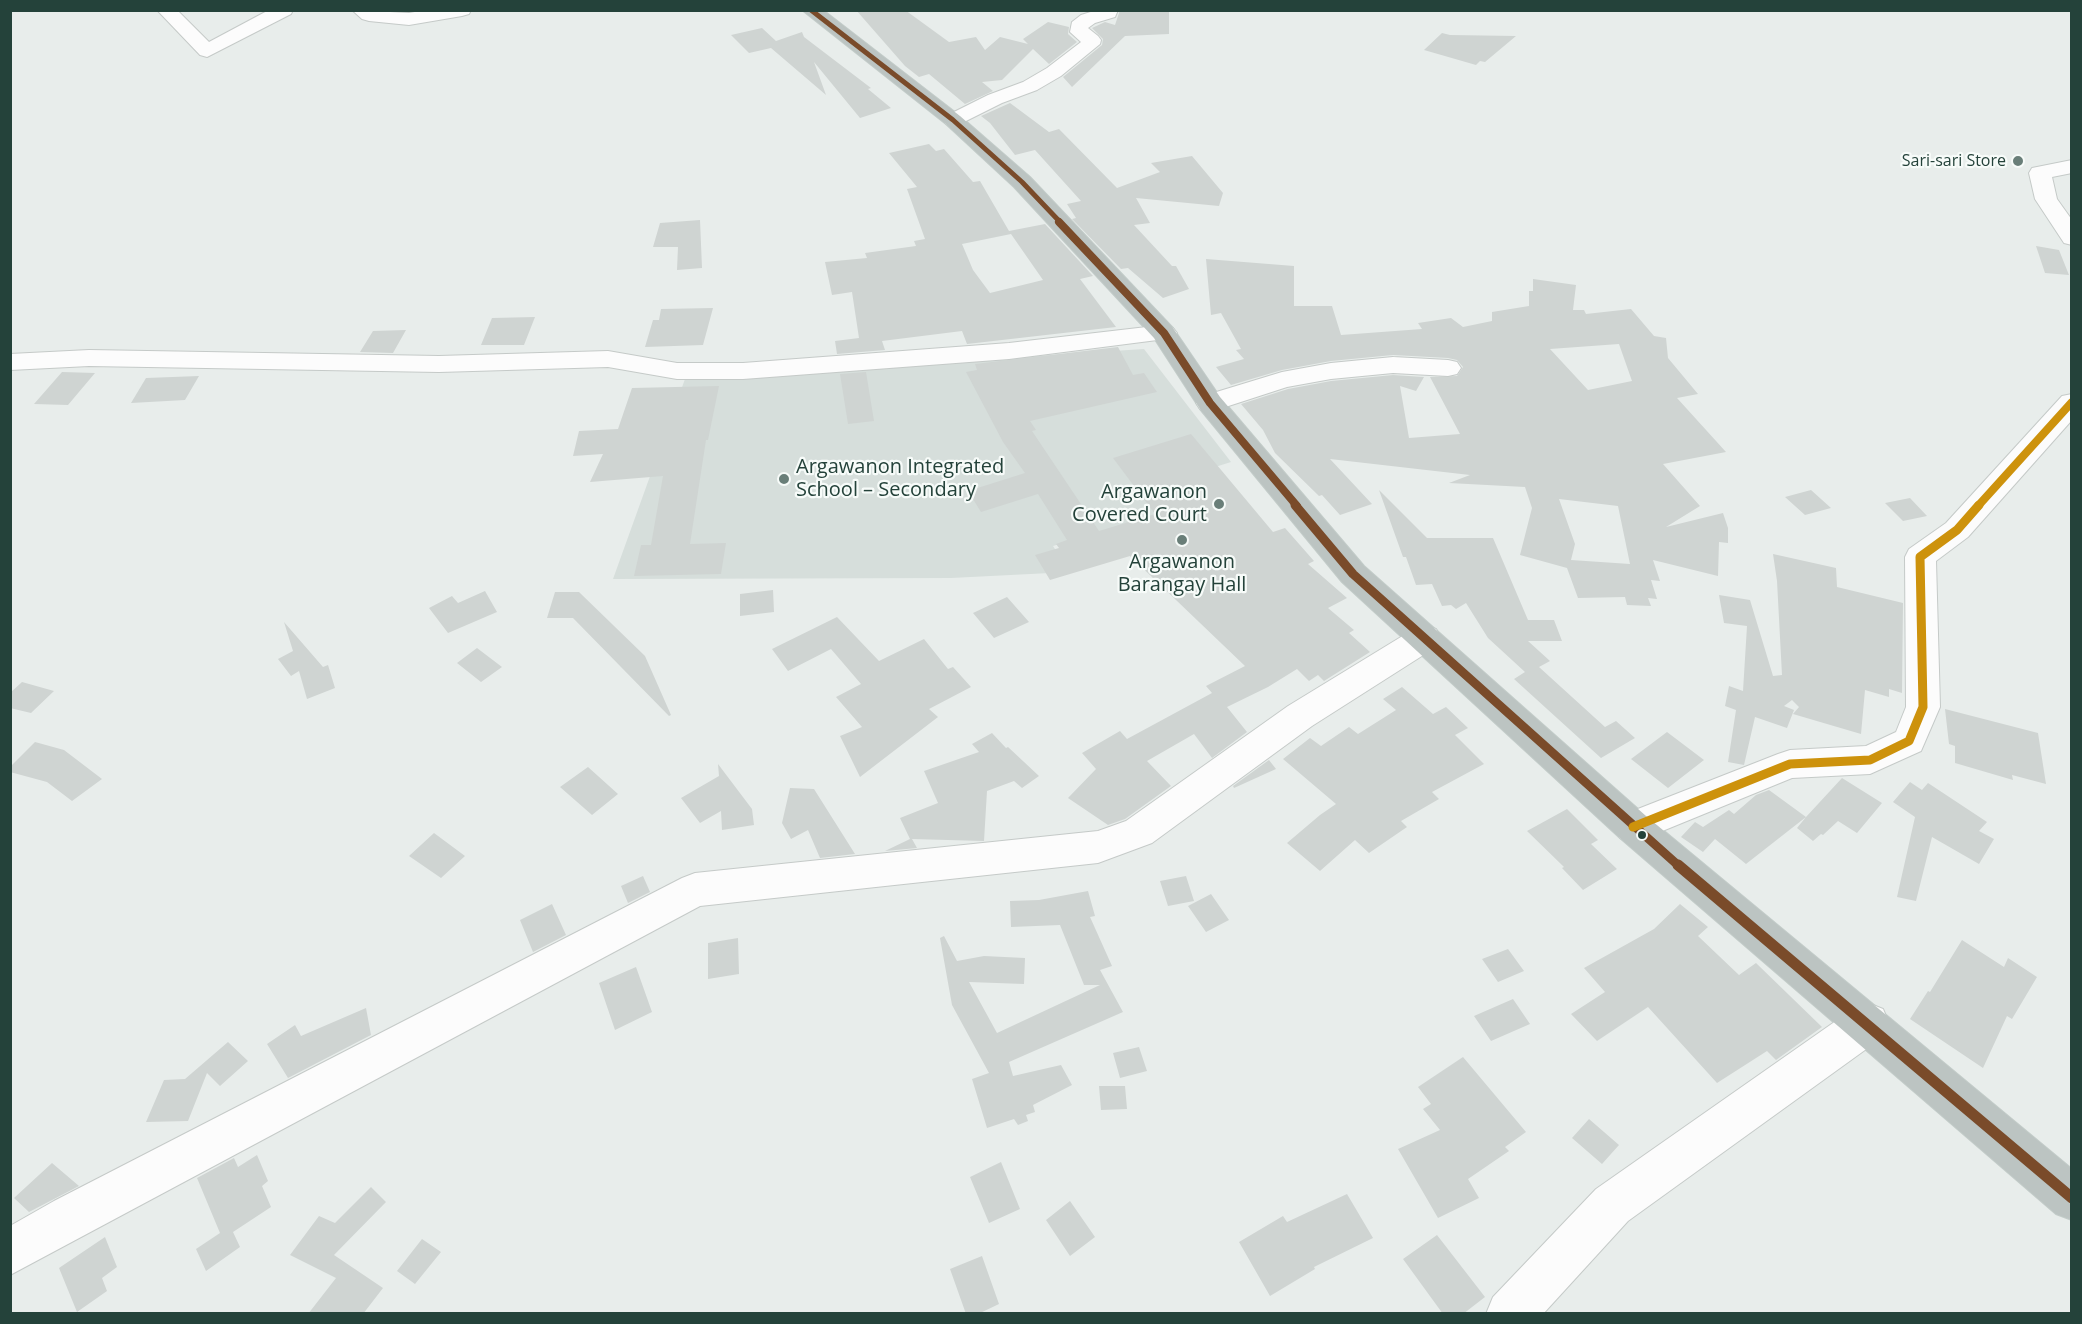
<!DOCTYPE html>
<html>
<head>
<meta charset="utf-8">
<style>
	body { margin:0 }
	#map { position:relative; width:2082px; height:1324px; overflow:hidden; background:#e8edeb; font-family:"Open Sans",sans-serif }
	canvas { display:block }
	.frame { position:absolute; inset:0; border:12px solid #24423a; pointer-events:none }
</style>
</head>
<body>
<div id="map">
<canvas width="2082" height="1324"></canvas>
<div class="frame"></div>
</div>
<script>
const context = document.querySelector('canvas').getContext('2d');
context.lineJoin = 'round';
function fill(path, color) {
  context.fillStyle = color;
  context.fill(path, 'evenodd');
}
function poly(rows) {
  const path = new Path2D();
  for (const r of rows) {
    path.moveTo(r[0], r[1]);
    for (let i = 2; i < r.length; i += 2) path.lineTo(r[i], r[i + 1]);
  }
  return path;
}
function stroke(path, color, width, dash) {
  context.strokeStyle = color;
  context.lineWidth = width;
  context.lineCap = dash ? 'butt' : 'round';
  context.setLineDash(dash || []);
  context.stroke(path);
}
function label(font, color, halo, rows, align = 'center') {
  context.font = font + ' "Open Sans",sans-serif';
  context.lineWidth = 4.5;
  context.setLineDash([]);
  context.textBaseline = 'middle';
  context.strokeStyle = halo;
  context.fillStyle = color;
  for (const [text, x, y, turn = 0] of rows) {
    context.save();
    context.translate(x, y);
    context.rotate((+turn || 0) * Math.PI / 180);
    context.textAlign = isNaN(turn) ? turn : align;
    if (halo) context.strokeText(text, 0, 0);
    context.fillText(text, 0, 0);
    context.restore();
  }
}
const built = poly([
	[1144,349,1231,462,1161,484,1178,509,1053,546,1070,572,951,578,613,579,685,379]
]);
const building = poly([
	[856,10,905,10,949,42,976,37,985,50,1000,37,1028,44,1023,39,1048,22,1069,27,1068,34,1077,42,1049,64,1033,49,1002,80,982,82,993,91,965,104,929,74,919,77,905,66],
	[1120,10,1169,10,1169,34,1125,36,1072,87,1063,77,1102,45,1103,39,1092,28,1105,22,1115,25],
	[762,28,776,41,802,32,804,37,871,88,868,89,891,108,860,118,814,62,826,95,771,48,749,53,731,35],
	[1442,33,1450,35,1516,36,1485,62,1480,61,1476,65,1424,50],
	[1010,103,1049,132,1059,129,1117,188,1160,172,1151,163,1192,156,1223,193,1219,206,1136,198,1150,223,1134,225,1172,266,1176,266,1189,289,1163,298,1128,268,1121,269,1072,219,1076,218,1067,204,1081,201,1035,150,1015,155,990,123,981,116],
	[929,144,936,151,944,149,973,182,980,181,1009,231,1045,224,1093,276,1080,279,1116,327,967,344,962,331,882,341,885,350,837,354,835,341,859,338,852,292,832,295,825,262,867,258,865,253,916,246,914,241,925,239,907,189,917,187,889,153],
	[1011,234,1043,280,990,293,973,270,962,244],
	[700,220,702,268,677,270,678,247,653,247,660,223],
	[2036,246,2059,250,2069,275,2045,273],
	[1206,259,1294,266,1294,306,1332,306,1341,335,1422,329,1418,323,1451,318,1463,327,1492,321,1492,312,1529,306,1529,291,1533,291,1533,279,1576,285,1573,310,1584,310,1586,314,1631,309,1654,336,1666,338,1668,358,1698,394,1677,398,1726,452,1663,464,1700,506,1666,527,1723,513,1728,528,1728,543,1719,542,1718,576,1653,560,1660,581,1651,580,1657,599,1648,598,1651,606,1627,605,1625,597,1578,598,1567,568,1520,555,1532,508,1525,487,1449,483,1470,475,1330,459,1372,504,1340,515,1322,495,1319,496,1275,453,1263,430,1241,404,1288,389,1331,381,1393,375,1424,377,1416,391,1400,386,1409,438,1460,434,1430,377,1457,376,1463,367,1457,360,1448,358,1393,355,1331,361,1282,370,1231,385,1216,367,1244,359,1236,350,1241,349,1221,313,1211,315],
	[1619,344,1632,381,1588,390,1550,349],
	[1559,499,1618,506,1630,564,1571,560,1575,544],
	[713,308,703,345,645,347,653,320,659,320,661,309],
	[535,317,524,345,481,345,492,318],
	[406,330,393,353,360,352,373,331],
	[1118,347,1133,375,1144,373,1157,392,1030,421,1036,430,1032,431,1099,531,1155,514,1113,458,1191,434,1273,532,1285,528,1314,561,1308,564,1347,598,1328,608,1354,630,1349,633,1370,652,1324,681,1318,675,1309,681,1297,669,1268,687,1227,707,1247,732,1212,758,1194,734,1147,761,1171,786,1125,819,1108,825,1068,798,1096,769,1082,753,1120,731,1127,739,1212,693,1206,686,1245,666,1130,556,1050,580,1035,555,1059,548,1056,544,1067,540,1038,494,981,512,968,491,1025,473,1003,442,966,372,977,370,975,364],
	[62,372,95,373,68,405,34,404],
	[866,372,874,421,848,424,840,374],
	[199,376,185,400,131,403,146,378],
	[719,386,708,440,706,440,690,544,726,543,721,574,634,576,641,545,651,545,663,476,590,482,603,454,573,456,579,431,618,429,632,388],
	[1379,490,1427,538,1493,538,1528,620,1554,620,1562,641,1528,641,1550,661,1539,667,1605,727,1616,721,1635,738,1601,758,1514,679,1525,672,1488,638,1466,603,1456,609,1451,605,1442,606,1432,584,1416,585,1406,557,1403,557],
	[1811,490,1831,508,1805,515,1785,497],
	[1910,498,1927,516,1903,521,1885,503],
	[1773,554,1836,568,1837,587,1903,603,1902,693,1889,689,1889,697,1865,690,1861,734,1793,714,1799,707,1792,700,1784,706,1794,710,1787,728,1755,717,1744,765,1728,762,1736,710,1725,706,1729,686,1743,691,1747,626,1724,623,1719,595,1750,600,1773,676,1782,675,1777,581],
	[773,590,774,612,740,616,740,594],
	[485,591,497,612,448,633,429,608,452,596,458,603],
	[555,592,579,592,645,656,671,715,669,716,573,618,547,618],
	[1007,597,1029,622,994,638,973,613],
	[837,617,879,661,924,639,948,669,953,667,971,687,929,709,938,717,860,777,840,736,862,727,836,697,861,684,831,649,788,671,772,649],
	[284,622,323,667,328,665,335,688,307,699,299,671,291,676,278,659,293,651],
	[477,648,502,667,481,682,457,663],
	[22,682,54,691,31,713,10,708,10,693],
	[1402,687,1433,714,1446,707,1468,728,1455,735,1484,764,1432,792,1439,799,1401,821,1407,827,1369,853,1355,840,1320,871,1287,843,1320,815,1336,804,1283,759,1310,738,1321,746,1349,727,1358,734,1396,710,1383,699],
	[1945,709,2038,733,2046,784,2012,775,2013,780,1955,763,1955,746,1949,744],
	[1667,732,1704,760,1668,788,1631,759],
	[992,733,1006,748,1008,747,1039,776,1022,788,1014,781,987,791,984,841,912,839,917,848,885,851,910,839,900,818,938,803,924,771,979,752,972,744],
	[35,742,64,750,102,779,72,801,47,782,10,772,10,767],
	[1269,760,1276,769,1234,788,1233,786],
	[718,764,752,809,754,825,722,830,721,811,700,823,681,798,719,776],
	[588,767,618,794,592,815,560,787],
	[1842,778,1882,803,1857,833,1838,821,1823,835,1821,834,1813,841,1797,828,1806,817,1746,864,1715,839,1703,852,1681,837,1695,822,1703,827,1729,810,1734,814,1756,795,1769,790,1806,817],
	[1910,782,1922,790,1928,783,1987,822,1979,831,1994,839,1979,864,1932,837,1916,901,1897,897,1915,817,1893,802],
	[790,788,814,789,855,854,820,858,808,830,791,839,782,823],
	[1567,809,1598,840,1591,844,1617,869,1583,890,1562,868,1564,867,1527,831],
	[434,833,465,856,441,878,409,856],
	[643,876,650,892,628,903,621,886],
	[1186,876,1194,901,1168,906,1160,881],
	[1088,891,1095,916,1090,917,1112,966,1100,970,1123,1012,1009,1062,1013,1076,1061,1065,1072,1085,1033,1105,1035,1112,1026,1115,1028,1121,1018,1125,1014,1119,987,1128,972,1079,989,1073,952,1005,940,938,944,936,957,961,984,956,1025,958,1024,984,969,982,997,1033,1100,985,1084,985,1060,925,1011,927,1010,901,1039,900],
	[1211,894,1229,920,1206,932,1188,906],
	[552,904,566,935,533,952,520,920],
	[1680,904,1708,927,1698,936,1739,975,1756,963,1822,1027,1776,1060,1767,1051,1717,1083,1648,1007,1597,1041,1571,1014,1605,992,1584,968,1654,929],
	[738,938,739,974,708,979,708,943],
	[1962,940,2004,967,2008,958,2037,977,2012,1019,2007,1016,1983,1068,1910,1019,1928,991,1930,992],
	[1508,949,1524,971,1498,982,1482,959],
	[636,967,652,1012,615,1030,599,983],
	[1513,999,1530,1024,1491,1041,1474,1016],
	[366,1008,371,1035,288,1078,267,1044,295,1025,301,1036],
	[228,1042,248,1061,220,1086,207,1073,188,1121,146,1122,164,1080,185,1079],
	[1139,1047,1147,1071,1120,1078,1113,1053],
	[1463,1057,1526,1132,1505,1147,1509,1151,1468,1179,1479,1198,1438,1218,1398,1149,1440,1130,1423,1109,1431,1104,1418,1087],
	[1099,1086,1125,1086,1127,1109,1101,1110],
	[1589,1119,1619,1145,1602,1164,1572,1138],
	[257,1155,268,1181,262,1186,271,1207,233,1232,240,1247,206,1271,196,1249,220,1233,197,1178,234,1158,238,1167],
	[1001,1162,1020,1209,989,1223,970,1177],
	[52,1163,79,1186,29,1212,14,1198],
	[371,1187,386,1202,334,1255,383,1288,363,1314,308,1314,336,1278,290,1255,319,1216,335,1223],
	[1347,1194,1373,1238,1314,1267,1315,1269,1270,1296,1239,1242,1283,1216,1287,1222],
	[1070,1201,1095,1237,1070,1256,1046,1220],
	[1437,1235,1485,1297,1463,1314,1443,1314,1403,1259],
	[105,1237,117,1267,102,1278,107,1291,77,1312,59,1268],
	[422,1239,441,1252,415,1284,397,1271],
	[982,1256,999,1304,978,1314,966,1314,950,1269]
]);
const minor = poly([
	[157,10,177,10,209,42,269,10,293,10,291,14,207,57,200,55,157,10],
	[352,10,409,13,426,10,471,10,469,14,462,16,409,25,369,21,362,19,352,10],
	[1097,10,1118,10,1115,17,1095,23,1088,28,1098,36,1101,40,1100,44,1061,76,1037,90,1002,103,960,124,953,126,946,124,943,120,946,116,988,95,1023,82,1047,68,1081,42,1070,32,1072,22,1081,15,1097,10],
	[2072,160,2072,173,2052,177,2057,199,2072,220,2072,245,2064,243,2035,199,2029,173,2032,168,2072,160],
	[1164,325,1173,328,1177,333,1173,338,1009,359,743,379,677,379,608,367,439,372,89,366,10,370,10,354,89,350,439,356,608,351,677,363,743,363,1009,343,1164,325],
	[1393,357,1448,360,1457,362,1461,368,1457,374,1448,376,1393,373,1331,379,1287,387,1210,412,1200,409,1196,403,1200,397,1282,372,1331,363,1393,357],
	[2072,394,2072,420,1968,537,1936,561,1940,707,1921,751,1870,774,1792,778,1633,843,1620,838,1615,827,1620,816,1778,754,1790,750,1866,746,1896,732,1906,707,1905,557,1909,549,1946,523,2062,396,2072,394],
	[1425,626,1436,629,1441,638,1436,647,1312,726,1152,843,1098,863,700,906,10,1275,10,1226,54,1201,682,878,695,873,1098,831,1126,821,1288,706,1414,629,1425,626],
	[1868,1003,1883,1009,1889,1023,1883,1037,1628,1221,1543,1314,1486,1314,1493,1297,1596,1189,1853,1009,1868,1003]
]);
const highway = poly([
	[802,10,823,10,960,116,1030,177,1173,328,1220,397,1364,566,1646,816,2072,1169,2072,1220,2056,1214,1620,838,1342,582,1200,409,1154,338,1014,187,946,124,802,10]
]);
const bus1Far3 = poly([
	[811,10,953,120,1022,182,1061,223]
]);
const bus1Far2 = poly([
	[1059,222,1164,333,1210,403,1297,506]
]);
const bus1Far1 = poly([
	[1295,505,1353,574,1680,867]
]);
const bus1 = poly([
	[1678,865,2072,1198]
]);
const bus2Far1 = poly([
	[1978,506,2072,402]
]);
const bus2 = poly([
	[1633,827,1790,764,1870,760,1909,741,1923,707,1920,557,1957,530,1979,505]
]);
const markers = [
	[2018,161,6,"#697e78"],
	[784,479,6,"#697e78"],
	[1219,504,6,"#697e78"],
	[1182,540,6,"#697e78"],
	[1642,835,5,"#24423a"]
];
const farPoinames = [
	["Sari-sari Store",2006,161]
];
const poiNames = [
	["Argawanon Integrated",796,467],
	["School – Secondary",796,490],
	["Argawanon",1207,492,"right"],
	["Covered Court",1207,515,"right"],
	["Argawanon",1182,562,"center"],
	["Barangay Hall",1182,585,"center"]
];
fill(built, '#d6dedb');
fill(building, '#cfd4d2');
stroke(minor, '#c5cac8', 2);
stroke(highway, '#c3ccc9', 2);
fill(minor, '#fcfcfc');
fill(highway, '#bcc4c2');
stroke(bus1Far3, '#7a4b2a', 5);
stroke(bus1Far2, '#7a4b2a', 8);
stroke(bus1Far1, '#7a4b2a', 9);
stroke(bus1, '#7a4b2a', 11);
stroke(bus2Far1, '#cd920c', 8);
stroke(bus2, '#cd920c', 9);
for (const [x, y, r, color] of markers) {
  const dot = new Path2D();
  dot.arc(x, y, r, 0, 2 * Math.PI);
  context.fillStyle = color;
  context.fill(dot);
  stroke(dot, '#f7fbf9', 2);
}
label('16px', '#24423a', '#f7fbf9', farPoinames, 'right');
label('20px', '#24423a', '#f7fbf9', poiNames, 'left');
</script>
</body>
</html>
